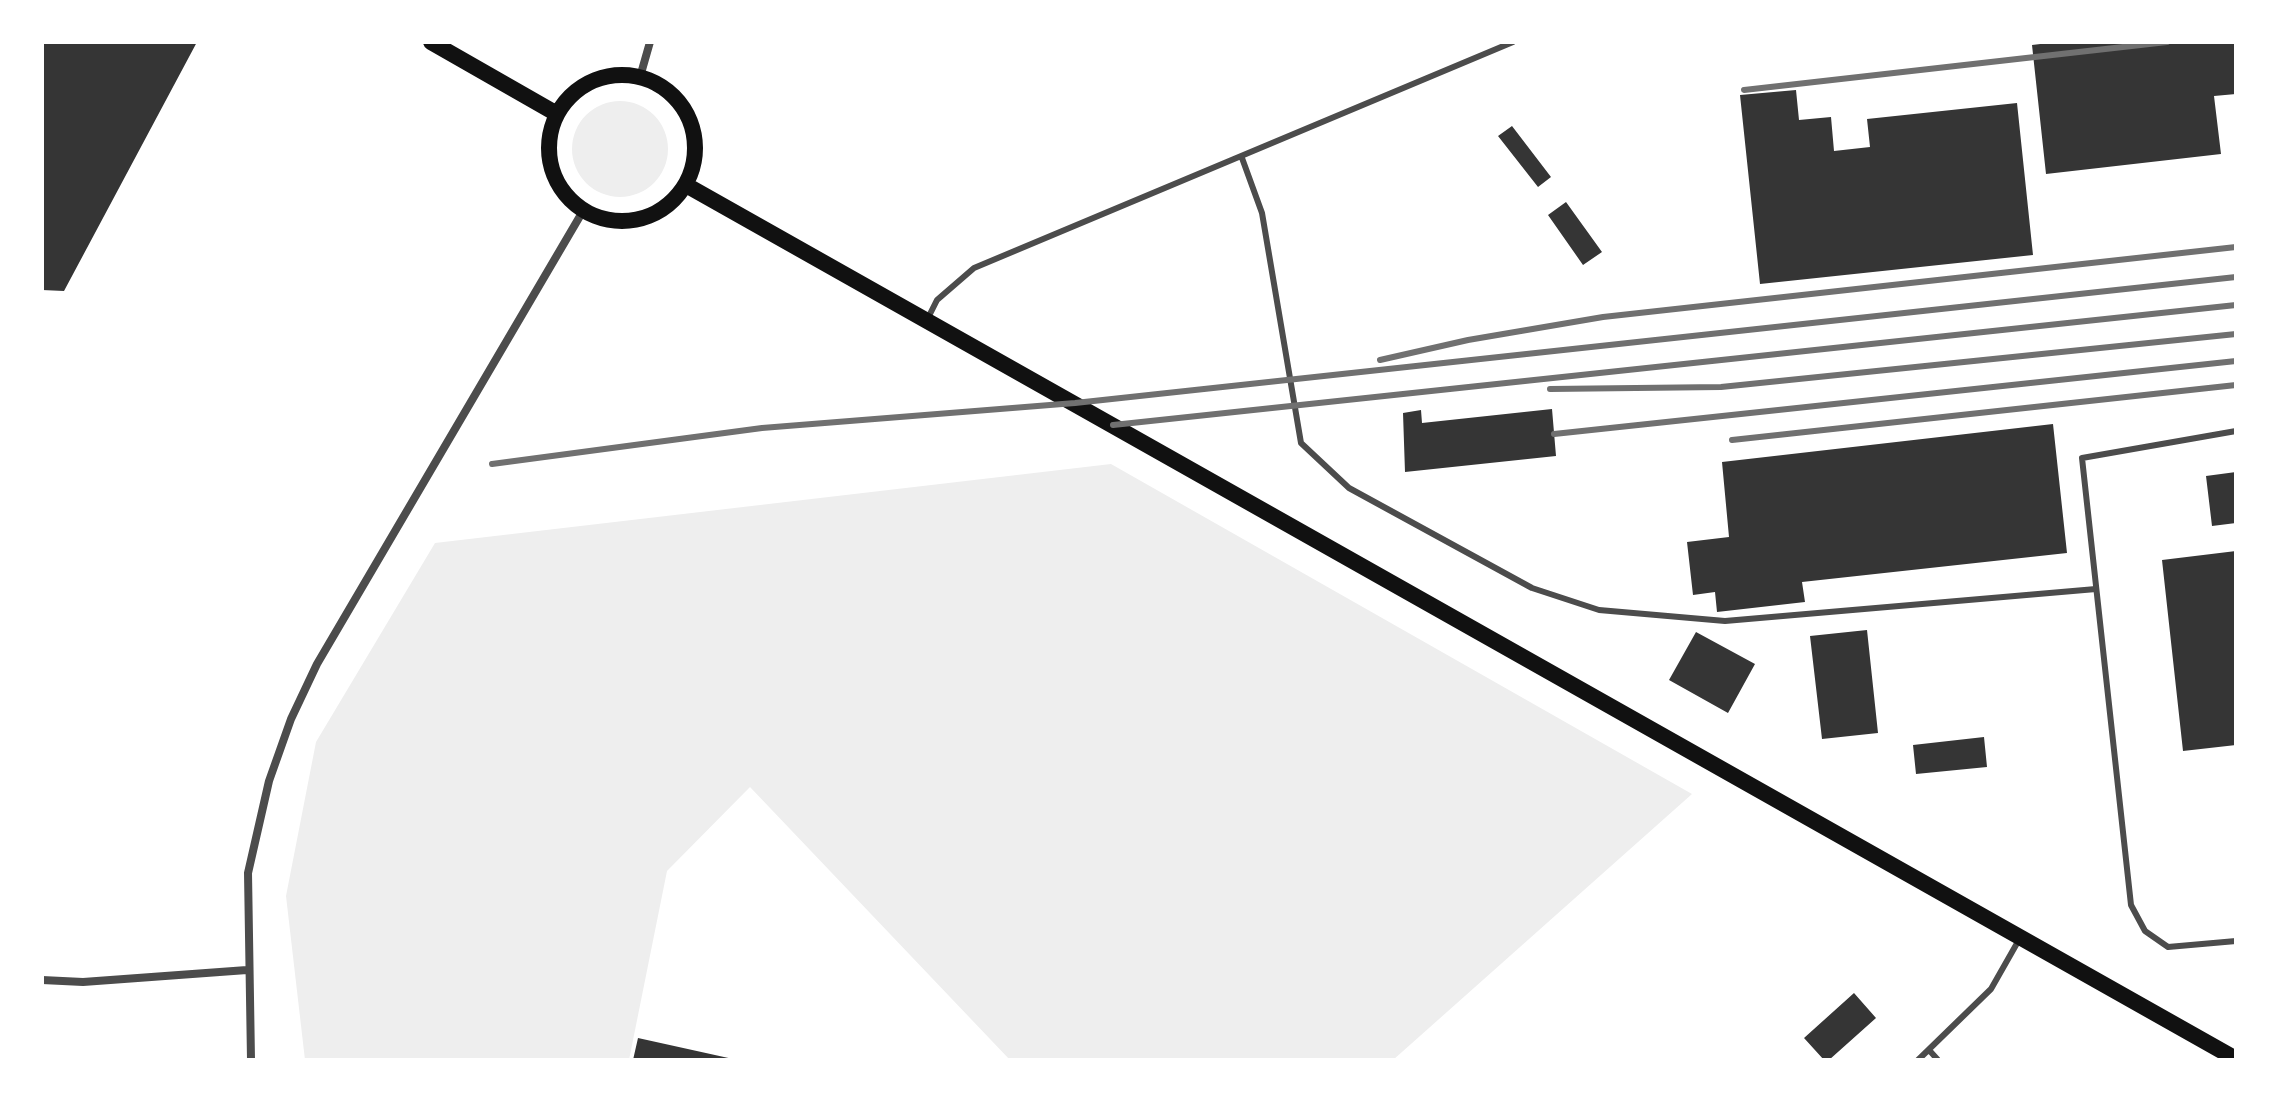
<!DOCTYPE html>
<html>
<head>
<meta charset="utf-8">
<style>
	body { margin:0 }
	#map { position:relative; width:2278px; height:1102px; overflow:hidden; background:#fff; font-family:Ubuntu,sans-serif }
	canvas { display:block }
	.frame { position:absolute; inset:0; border:44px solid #fff; pointer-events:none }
</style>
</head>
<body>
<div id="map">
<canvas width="2278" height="1102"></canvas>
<div class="frame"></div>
</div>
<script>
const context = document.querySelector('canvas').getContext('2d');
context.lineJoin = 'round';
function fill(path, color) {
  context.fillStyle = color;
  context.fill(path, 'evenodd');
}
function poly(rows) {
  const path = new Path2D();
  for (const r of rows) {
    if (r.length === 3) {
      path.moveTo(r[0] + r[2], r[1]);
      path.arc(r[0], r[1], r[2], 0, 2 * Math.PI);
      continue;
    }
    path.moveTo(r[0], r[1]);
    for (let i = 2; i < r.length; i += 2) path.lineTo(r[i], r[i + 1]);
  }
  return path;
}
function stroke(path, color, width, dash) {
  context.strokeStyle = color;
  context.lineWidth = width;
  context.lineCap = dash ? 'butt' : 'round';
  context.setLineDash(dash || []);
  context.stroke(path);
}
const green = poly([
	[620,149,48],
	[1111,464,1692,794,1393,1060,1010,1060,750,787,667,871,629,1060,305,1060,286,896,316,742,435,543]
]);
const building = poly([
	[42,42,197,42,64,291,42,290],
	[2057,42,2236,42,2236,94,2214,96,2221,154,2046,174,2032,45],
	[1796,90,1799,120,1831,117,1834,151,1870,147,1867,119,2017,103,2033,255,1760,284,1740,95],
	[1512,126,1551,177,1538,187,1498,136],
	[1566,202,1602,252,1583,265,1548,215],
	[1552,409,1556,456,1405,472,1403,413,1421,410,1422,423],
	[2053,424,2067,553,1802,582,1805,602,1717,612,1715,592,1693,595,1687,542,1729,537,1722,462],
	[2236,472,2236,523,2212,526,2206,476],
	[2236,551,2236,745,2183,751,2162,560],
	[1867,630,1878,733,1822,739,1810,636],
	[1696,632,1755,664,1728,713,1669,680],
	[1984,737,1987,767,1916,774,1913,745],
	[1854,993,1876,1018,1829,1060,1824,1060,1804,1038],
	[638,1038,733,1059,733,1060,633,1060]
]);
const service = poly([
	[1242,158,1262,213,1301,443,1349,488,1532,588,1599,610,1725,621,2096,589],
	[927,320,937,300,974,268,1513,42],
	[2236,431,2082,458,2131,905,2145,931,2168,947,2236,941],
	[1929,1050,1938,1060],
	[1918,1060,1991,989,2020,938]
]);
const minor = poly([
	[640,77,650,42],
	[42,980,83,982,247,970],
	[251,1060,248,873,269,781,291,719,317,664,583,211]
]);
const secondary = poly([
	[431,42,557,114],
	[622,148,73],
	[686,185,2236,1059]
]);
const rail = poly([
	[1744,90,2167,42],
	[1380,360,1468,340,1603,317,2236,247],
	[1550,389,1721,387,2236,334],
	[1113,425,2236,305],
	[1554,434,2236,361],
	[1732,440,2236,385],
	[492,464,762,428,1075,403,2236,277]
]);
fill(green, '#eee');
fill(building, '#353535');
stroke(service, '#4c4c4c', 6);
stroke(minor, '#4c4c4c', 8);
stroke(secondary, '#111', 16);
stroke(rail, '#707070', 6);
</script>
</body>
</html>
